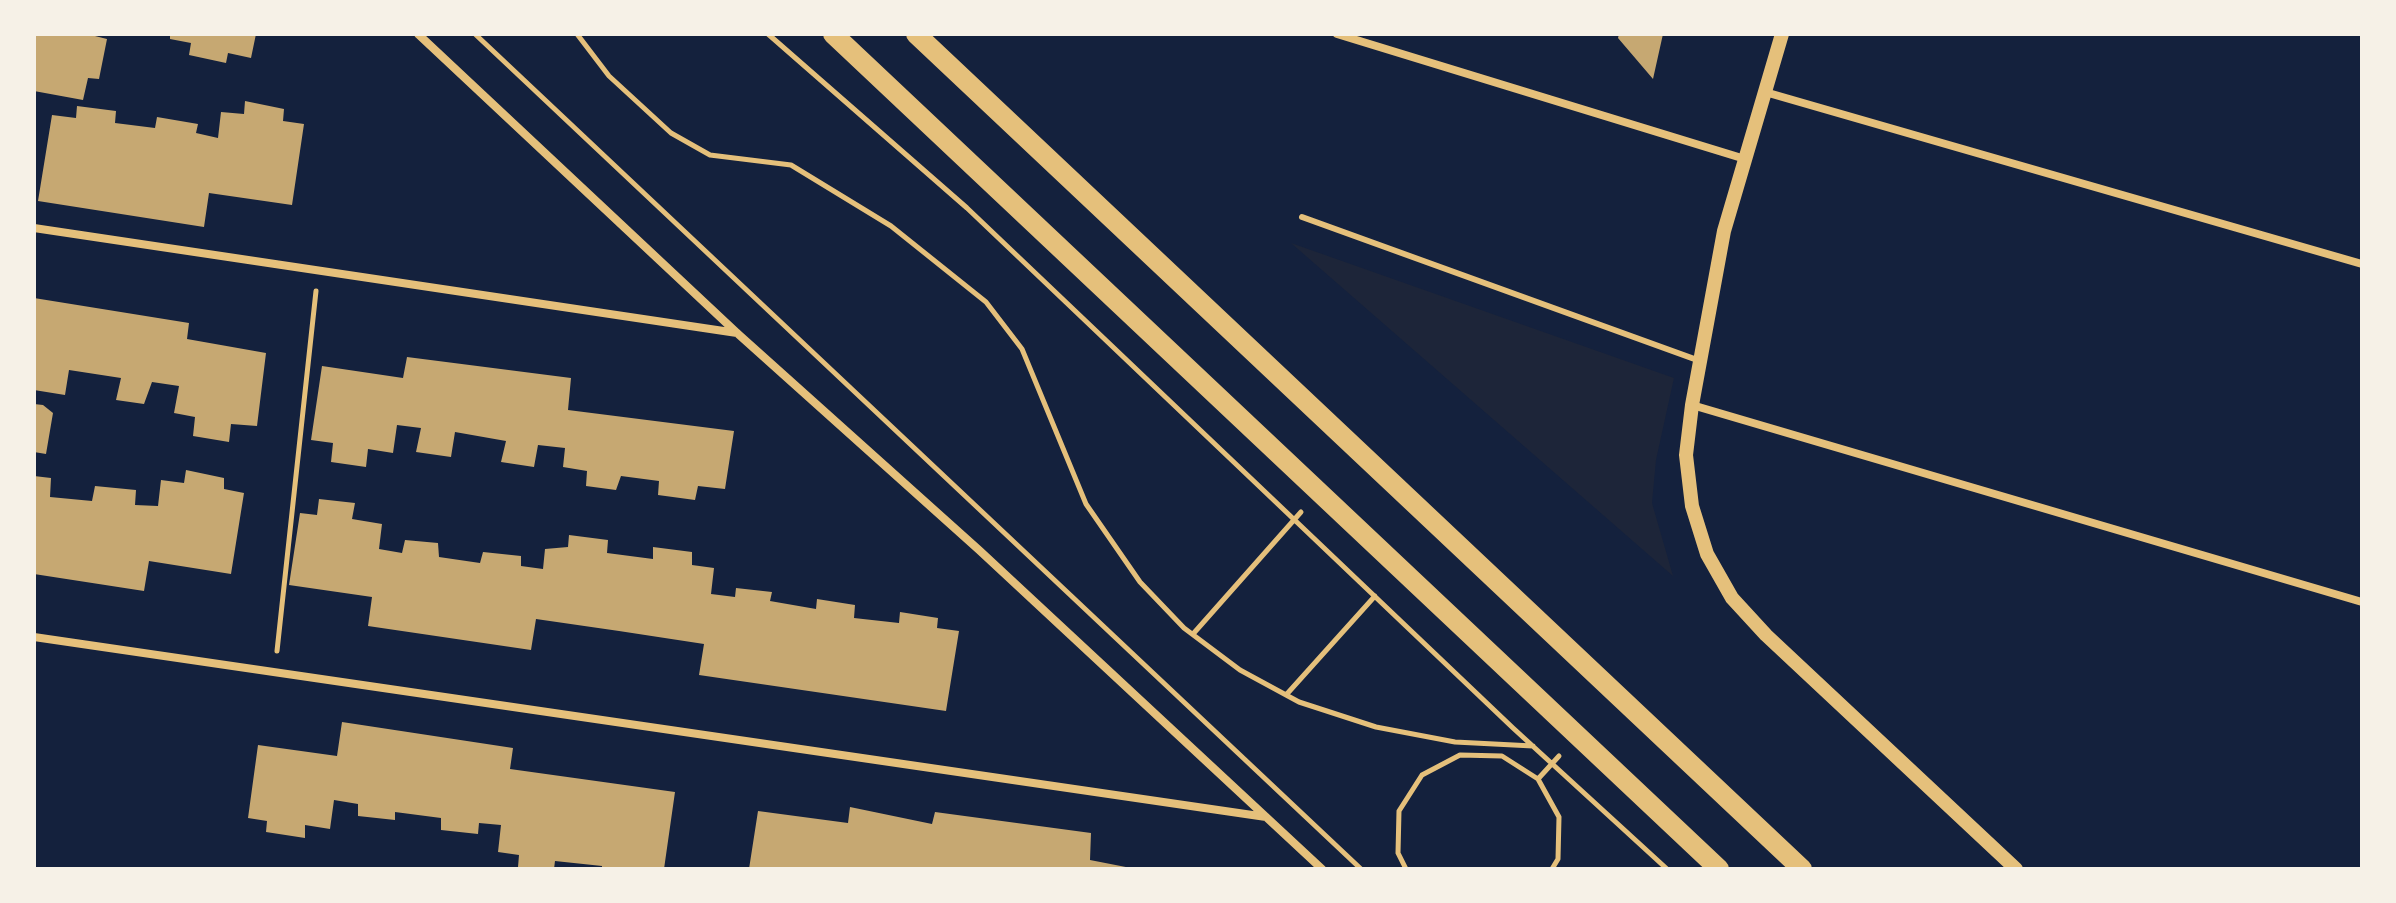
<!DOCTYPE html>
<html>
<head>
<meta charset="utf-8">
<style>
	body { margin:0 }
	#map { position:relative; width:2396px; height:903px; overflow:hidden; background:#14213d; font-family:"Exo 2",sans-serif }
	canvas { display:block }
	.frame { position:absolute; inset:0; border:36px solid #f6f1e7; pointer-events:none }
</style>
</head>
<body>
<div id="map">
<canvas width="2396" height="903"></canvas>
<div class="frame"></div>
</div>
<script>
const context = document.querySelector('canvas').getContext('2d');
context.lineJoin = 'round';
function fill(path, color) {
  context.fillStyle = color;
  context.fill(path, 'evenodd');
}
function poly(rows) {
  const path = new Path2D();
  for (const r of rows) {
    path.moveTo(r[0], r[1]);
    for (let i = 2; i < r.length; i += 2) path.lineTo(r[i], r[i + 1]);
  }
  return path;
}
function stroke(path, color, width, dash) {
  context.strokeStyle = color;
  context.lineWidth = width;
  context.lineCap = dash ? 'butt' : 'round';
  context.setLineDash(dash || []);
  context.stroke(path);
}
const green = poly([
	[1291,243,1674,378,1656,460,1652,503,1673,576]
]);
const building = poly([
	[34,34,96,34,95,36,107,39,99,79,88,78,83,100,34,91],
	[170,34,256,34,251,58,228,53,226,63,189,55,191,43,170,39],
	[1619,34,1663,34,1653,79,1618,38],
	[245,101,284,109,283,121,304,124,292,205,209,193,204,227,38,201,52,115,76,118,77,106,116,111,115,123,155,128,157,117,198,124,196,133,218,138,221,112,244,114],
	[34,298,189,323,187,339,266,353,257,426,231,424,229,442,193,436,195,417,174,413,179,386,152,382,144,404,116,400,121,378,69,370,65,395,34,390],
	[407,357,571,378,568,410,734,431,725,489,698,486,695,500,658,495,659,481,621,476,616,490,586,486,587,471,563,467,565,448,538,445,534,467,501,462,506,441,455,432,451,457,416,452,421,428,397,425,393,453,368,449,366,467,331,462,333,443,311,440,322,366,403,378],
	[34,404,43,405,53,413,46,454,34,452],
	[186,470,224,478,224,489,244,493,231,574,149,561,144,591,34,574,34,476,51,478,50,497,92,501,95,486,136,490,135,505,158,506,161,480,184,483],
	[319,499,355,503,352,519,382,524,379,549,402,553,405,540,438,543,439,557,480,563,483,552,521,556,521,566,543,569,545,549,568,547,569,535,608,540,607,553,653,559,653,547,692,552,692,565,714,568,711,594,735,597,736,588,772,592,770,601,816,609,817,599,855,605,854,618,899,623,900,612,938,618,937,628,959,631,946,711,699,675,704,644,619,631,536,619,531,650,368,626,372,597,289,585,300,513,317,515],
	[342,722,513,748,510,769,675,792,664,869,602,869,602,866,555,861,554,869,518,867,519,855,498,852,501,825,479,823,478,834,441,830,441,818,395,812,395,820,358,816,358,804,334,800,330,829,305,825,305,838,266,832,267,821,248,818,258,745,337,756],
	[850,807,932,824,935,812,1091,833,1090,860,1136,869,749,869,758,811,848,823]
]);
const path = poly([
	[475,34,1361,869],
	[577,34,609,76,671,133,710,155,791,165,891,226,986,302,1022,349,1086,504,1140,582,1184,628,1240,670,1299,702,1376,727,1455,742,1533,746],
	[768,34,967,208,1513,728,1667,869],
	[1193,634,1301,512],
	[277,651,316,291],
	[1286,695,1375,596],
	[1538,779,1559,756],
	[1406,869,1398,853,1399,811,1422,775,1460,755,1502,756,1538,779,1559,817,1558,859,1552,869]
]);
const service = poly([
	[1302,217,1700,361]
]);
const minor = poly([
	[418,34,737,333,979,550,1322,869],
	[1337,34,1745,159],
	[1765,92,2362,264],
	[34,228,737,333],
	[1692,405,2362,602],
	[34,637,1266,817]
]);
const tertiary = poly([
	[1782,34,1724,231,1692,405,1686,455,1692,506,1707,554,1732,598,1766,635,2016,869]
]);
const primary = poly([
	[833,34,1719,869],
	[916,34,1802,869]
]);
fill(green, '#1d2539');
fill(building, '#c6a872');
stroke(path, '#e5c07b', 5);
stroke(service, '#e5c07b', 6);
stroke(minor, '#e5c07b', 8);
stroke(tertiary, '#e5c07b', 14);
stroke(primary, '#e5c07b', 20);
</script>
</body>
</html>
